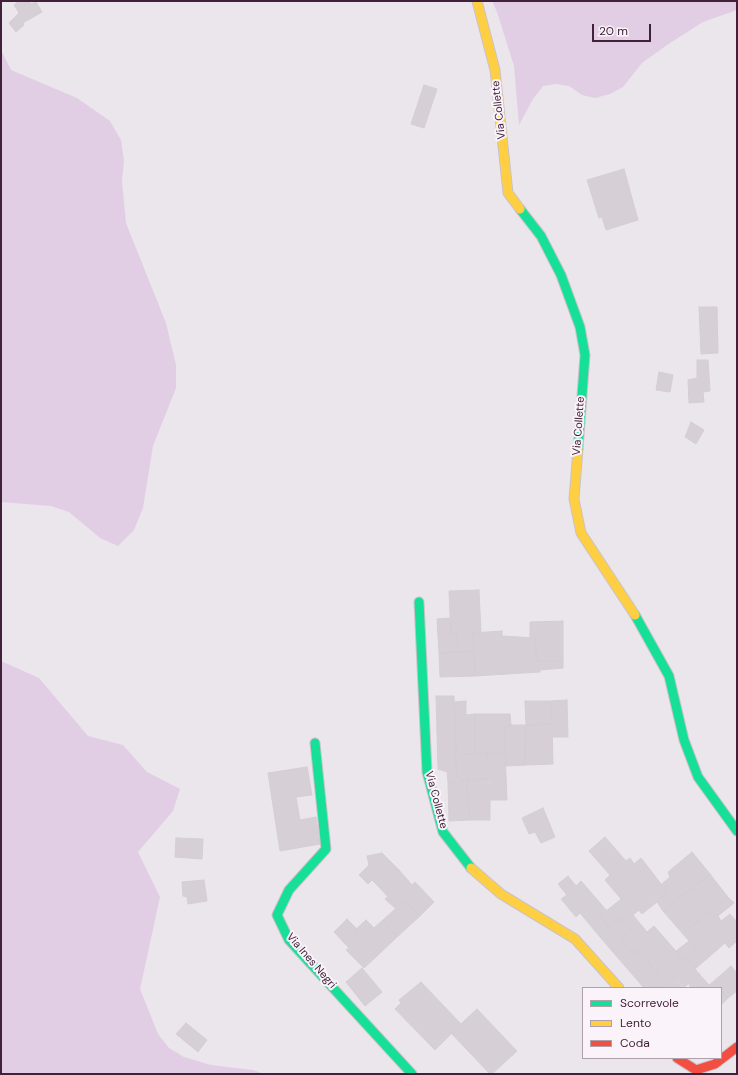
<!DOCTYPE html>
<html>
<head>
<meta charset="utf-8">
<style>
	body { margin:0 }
	#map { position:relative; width:738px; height:1075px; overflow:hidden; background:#ebe6eb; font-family:"DM Sans",sans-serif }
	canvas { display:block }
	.frame { position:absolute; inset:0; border:2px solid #412139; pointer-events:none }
	.legend { position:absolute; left:582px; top:987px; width:140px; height:72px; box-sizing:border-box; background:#faf4fa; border:1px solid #b0a0ad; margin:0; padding:5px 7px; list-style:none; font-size:12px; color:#412139 }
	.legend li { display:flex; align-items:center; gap:8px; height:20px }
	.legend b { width:20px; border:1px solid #b0a0ad }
	.scale { position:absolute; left:592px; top:24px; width:59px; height:18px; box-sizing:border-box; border:2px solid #412139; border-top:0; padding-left:5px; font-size:12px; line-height:14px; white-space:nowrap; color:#412139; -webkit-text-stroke:3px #faf4fa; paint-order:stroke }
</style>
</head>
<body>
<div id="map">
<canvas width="738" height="1075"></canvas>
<div class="frame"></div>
<ul class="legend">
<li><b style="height:5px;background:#16e098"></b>Scorrevole</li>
<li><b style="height:5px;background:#ffcf43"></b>Lento</li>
<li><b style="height:5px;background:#f24e42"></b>Coda</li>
</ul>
<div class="scale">20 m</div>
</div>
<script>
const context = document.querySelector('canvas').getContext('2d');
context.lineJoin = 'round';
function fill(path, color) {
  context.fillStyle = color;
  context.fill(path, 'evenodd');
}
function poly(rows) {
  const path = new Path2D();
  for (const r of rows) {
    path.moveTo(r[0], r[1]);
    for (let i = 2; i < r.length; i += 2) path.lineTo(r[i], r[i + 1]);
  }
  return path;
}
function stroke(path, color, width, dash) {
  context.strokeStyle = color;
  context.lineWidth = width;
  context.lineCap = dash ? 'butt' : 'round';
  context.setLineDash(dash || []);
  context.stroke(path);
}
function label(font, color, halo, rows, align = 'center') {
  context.font = font + ' "DM Sans",sans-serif';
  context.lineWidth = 4;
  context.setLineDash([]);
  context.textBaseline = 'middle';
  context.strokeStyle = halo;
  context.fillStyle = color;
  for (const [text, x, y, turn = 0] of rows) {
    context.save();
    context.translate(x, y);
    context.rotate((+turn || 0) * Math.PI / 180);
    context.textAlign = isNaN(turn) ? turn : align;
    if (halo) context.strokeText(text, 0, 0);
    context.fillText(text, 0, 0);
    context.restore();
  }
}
const green = poly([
	[492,1,737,1,737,10,703,22,667,45,642,63,623,87,610,94,595,98,582,95,569,86,556,84,543,86,533,99,519,125,514,66,497,12],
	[1,50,11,70,77,98,110,121,121,140,124,160,122,181,126,223,166,323,176,365,176,388,153,446,143,508,134,530,118,546,100,538,69,512,51,506,1,502],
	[1,661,39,678,88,736,123,745,147,772,180,789,173,811,138,852,160,897,140,989,158,1034,169,1048,184,1057,211,1065,253,1070,264,1074,1,1074]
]);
const building = poly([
	[19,1,29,1,31,4,36,2,42,12,23,23,24,25,16,32,9,23,19,13,14,5,19,1],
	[424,85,437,89,424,128,411,124,424,85],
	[624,169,638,220,606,230,602,217,599,218,587,180,624,169],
	[699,307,717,307,718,353,701,354,699,307],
	[697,360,708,360,710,391,703,392,704,402,689,403,688,380,697,378,697,360],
	[659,372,673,375,670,392,656,390,659,372],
	[691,422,704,430,696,444,685,437,691,422],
	[479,590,481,632,473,633,474,651,458,652,457,634,451,635,449,591,479,590],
	[450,618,451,635,457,634,458,652,439,653,437,619,450,618],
	[563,621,563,661,537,661,535,638,530,637,530,622,563,621],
	[502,631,502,636,535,638,537,661,563,661,563,668,540,670,540,672,475,676,473,633,502,631],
	[474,651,475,676,440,677,439,653,474,651],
	[436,696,454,696,457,780,448,782,447,772,438,769,436,696],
	[567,700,568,737,552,737,551,701,567,700],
	[466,701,466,715,475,714,475,754,456,754,454,702,466,701],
	[525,701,551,701,552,724,526,725,525,701],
	[475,714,510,714,511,725,505,727,505,753,475,754,475,714],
	[552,724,553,764,525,765,526,725,552,724],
	[511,725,526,725,525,765,506,766,505,727,511,725],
	[487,753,490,779,457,780,456,754,487,753],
	[487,753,505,753,507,800,490,800,487,753],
	[307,767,312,795,296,797,300,820,316,817,320,844,280,851,268,773,307,767],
	[490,779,490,820,469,820,467,780,490,779],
	[467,780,469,820,449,821,448,782,467,780],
	[543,808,555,837,541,843,535,832,529,834,522,818,543,808],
	[605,837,626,861,630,858,634,864,641,858,668,893,642,914,626,895,621,899,605,880,610,875,589,851,605,837],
	[176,838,203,839,202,859,175,857,176,838],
	[692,852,710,874,663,911,657,902,668,893,662,884,670,877,668,872,692,852],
	[382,853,399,870,380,888,372,880,368,884,359,875,369,865,367,856,382,853],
	[399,870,412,885,415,882,434,902,420,916,405,900,395,908,385,899,388,897,380,888,399,870],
	[710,874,727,896,683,934,663,911,710,874],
	[568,876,576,886,581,881,607,911,600,916,609,928,600,937,580,913,576,917,561,899,567,895,558,884,568,876],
	[204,880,207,901,188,904,187,897,183,896,182,882,204,880],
	[626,895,635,906,609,928,600,916,626,895],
	[727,896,734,903,718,916,721,921,730,914,737,922,737,941,729,948,725,943,695,969,686,958,696,949,683,934,727,896],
	[405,900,420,916,397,937,383,920,405,900],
	[635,906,639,910,633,915,647,932,654,926,681,957,668,969,683,988,670,988,648,962,651,960,641,949,635,954,620,938,630,929,620,918,635,906],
	[620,918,630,929,620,938,635,954,641,949,651,960,648,962,670,988,644,988,600,937,620,918],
	[347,919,357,929,354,931,377,956,364,968,346,950,349,948,334,932,347,919],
	[366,920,374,928,383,920,397,937,377,956,354,931,366,920],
	[689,941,696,949,683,960,676,951,689,941],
	[681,957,683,960,686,958,700,975,684,987,668,969,681,957],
	[731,966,737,973,737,991,728,998,714,981,731,966],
	[362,968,382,992,365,1006,346,982,362,968],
	[700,975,709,985,714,981,720,988,691,988,689,984,700,975],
	[421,982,461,1024,435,1050,395,1009,401,1003,399,1000,421,982],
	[723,992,728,998,721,1005,721,993,723,992],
	[477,1009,517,1051,492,1074,490,1074,451,1033,477,1009],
	[186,1023,207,1040,198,1052,176,1034,186,1023]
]);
const fast = poly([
	[520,209,541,236,561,275,580,327,585,355,578,449],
	[419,602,427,772,443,832,471,868],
	[635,615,669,676,684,740,698,777,737,831],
	[315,743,326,849,289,890,277,915,289,940,412,1074]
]);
const slow = poly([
	[477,1,495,70,508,193,520,209],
	[578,449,574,499,581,533,635,615],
	[471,868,501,894,575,939,619,988]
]);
const jam = poly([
	[677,1058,696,1070,715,1064,737,1047]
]);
const streetNames = [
	["Via Collette",499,110,-96],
	["Via Collette",579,426,-86],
	["Via Collette",436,800,75],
	["Via Ines Negri",311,961,49]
];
fill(green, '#e1cee5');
fill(building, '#d6cfd5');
stroke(building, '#d4ced4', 1);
stroke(fast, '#cbc2c9', 11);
stroke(slow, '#cbc2c9', 11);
stroke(jam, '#cbc2c9', 11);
stroke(fast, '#16e098', 9);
stroke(slow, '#ffcf43', 9);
stroke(jam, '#f24e42', 9);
label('11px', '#412139', '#faf4fa', streetNames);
</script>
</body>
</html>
